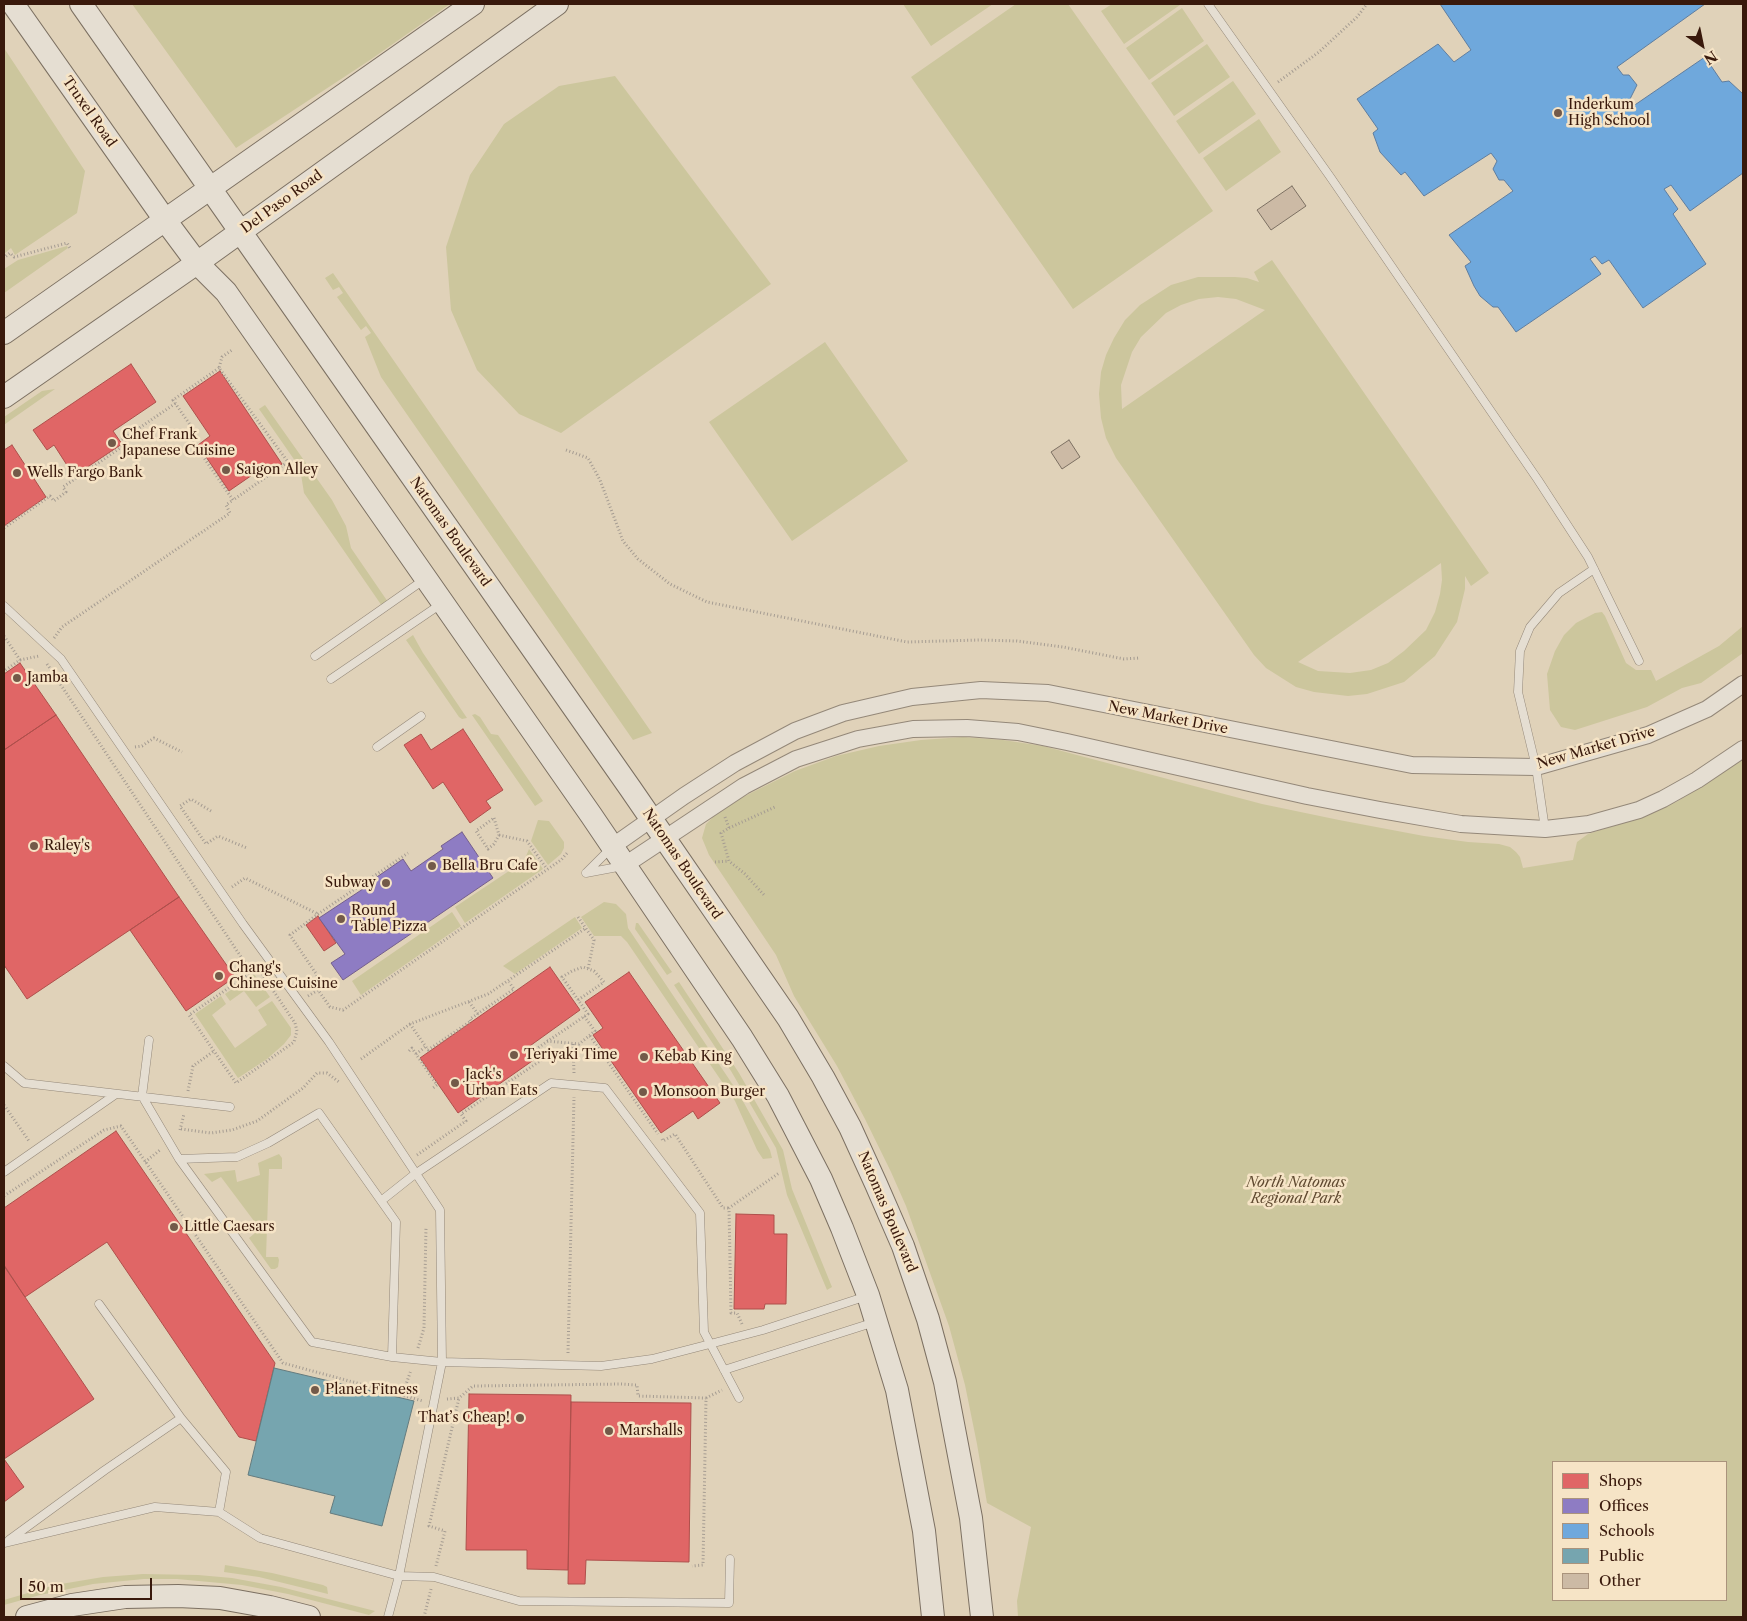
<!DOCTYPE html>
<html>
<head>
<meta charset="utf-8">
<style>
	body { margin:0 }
	#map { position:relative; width:1747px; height:1621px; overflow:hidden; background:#e0d2b9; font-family:"Libre Caslon Text",serif }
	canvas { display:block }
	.frame { position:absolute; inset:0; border:5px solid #39190c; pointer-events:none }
	.legend { position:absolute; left:1552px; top:1461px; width:175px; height:140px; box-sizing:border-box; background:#f6e4c6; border:1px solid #aa937c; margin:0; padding:6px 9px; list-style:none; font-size:15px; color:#39190c }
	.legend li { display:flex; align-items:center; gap:10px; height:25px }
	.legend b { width:25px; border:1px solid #aa937c }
	.north { position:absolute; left:1677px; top:20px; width:50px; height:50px; -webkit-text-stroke:4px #f6e4c6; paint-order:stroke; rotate:146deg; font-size:14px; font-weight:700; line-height:20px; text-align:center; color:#39190c }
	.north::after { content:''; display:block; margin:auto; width:18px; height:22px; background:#39190c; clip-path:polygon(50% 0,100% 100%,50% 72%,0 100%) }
	.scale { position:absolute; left:20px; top:1578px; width:132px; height:22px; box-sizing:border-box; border:2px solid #39190c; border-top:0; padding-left:6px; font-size:15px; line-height:18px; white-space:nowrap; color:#39190c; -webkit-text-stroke:4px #f6e4c6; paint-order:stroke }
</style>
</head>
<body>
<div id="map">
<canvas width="1747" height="1621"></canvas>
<div class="frame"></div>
<ul class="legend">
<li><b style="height:14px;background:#e06666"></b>Shops</li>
<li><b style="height:14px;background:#8e7cc3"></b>Offices</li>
<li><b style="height:14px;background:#6fa8dc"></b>Schools</li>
<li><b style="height:14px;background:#76a5af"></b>Public</li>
<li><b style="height:14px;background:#ccbaa5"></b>Other</li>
</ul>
<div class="north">N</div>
<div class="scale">50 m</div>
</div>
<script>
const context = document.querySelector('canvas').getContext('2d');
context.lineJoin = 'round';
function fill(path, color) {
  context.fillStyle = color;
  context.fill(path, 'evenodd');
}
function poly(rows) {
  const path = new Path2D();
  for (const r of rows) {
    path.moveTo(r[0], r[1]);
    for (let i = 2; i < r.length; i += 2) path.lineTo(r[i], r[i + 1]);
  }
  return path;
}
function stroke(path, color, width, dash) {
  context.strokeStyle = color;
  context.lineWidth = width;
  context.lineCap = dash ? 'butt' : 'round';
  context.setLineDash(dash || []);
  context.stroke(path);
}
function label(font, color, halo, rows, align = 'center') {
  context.font = font + ' "Libre Caslon Text",serif';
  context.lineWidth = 5;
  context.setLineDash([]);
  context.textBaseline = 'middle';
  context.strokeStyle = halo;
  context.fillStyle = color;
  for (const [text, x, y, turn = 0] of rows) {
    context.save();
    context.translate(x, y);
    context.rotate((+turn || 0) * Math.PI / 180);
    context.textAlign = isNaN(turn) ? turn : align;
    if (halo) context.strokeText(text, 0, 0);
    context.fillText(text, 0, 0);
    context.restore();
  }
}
const green = poly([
	[132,4,450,4,370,60,236,148],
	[903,4,993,4,931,46],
	[1016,4,1068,4,1213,211,1073,309,911,77],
	[1112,4,1179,4,1180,5,1124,44,1101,11],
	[1182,8,1204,41,1149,80,1126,48],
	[1207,44,1230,77,1174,116,1151,83],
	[4,48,85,171,77,213,15,255,11,248,5,253,4,250],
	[615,76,771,284,561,433,519,414,477,370,451,310,446,247,470,175,504,124,559,86],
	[1233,81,1256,114,1199,154,1176,121],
	[1259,119,1281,152,1226,191,1203,158],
	[67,246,68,248,4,293,4,269,18,260],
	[1272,260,1489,573,1471,586,1465,576,1465,589,1457,622,1435,656,1404,682,1367,694,1348,696,1314,692,1296,687,1266,668,1254,655,1116,458,1106,438,1101,418,1099,394,1101,372,1106,355,1114,338,1125,320,1140,305,1171,285,1198,277,1235,277,1247,278,1259,282,1254,272],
	[1218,297,1236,299,1265,310,1122,409,1121,385,1132,352,1141,337,1166,313,1181,305,1199,299],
	[1441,563,1442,580,1440,594,1435,612,1426,630,1404,651,1388,663,1371,670,1350,673,1318,671,1298,662],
	[333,273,652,733,633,740,381,377,365,337,371,333,366,326,361,330,337,297,343,293,339,287,333,290,325,278],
	[825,342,908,461,792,541,709,422],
	[55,389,12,419,4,425,4,417,42,391],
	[265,405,332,500,346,526,351,548,388,602,382,606,304,493,300,468,259,409],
	[1602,612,1605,616,1626,663,1636,670,1651,670,1656,681,1719,646,1743,626,1743,653,1701,683,1682,688,1647,707,1575,730,1561,727,1550,710,1547,674,1555,651,1564,635,1576,623,1595,613],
	[413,635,423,653,467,718,462,719,459,717,406,640],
	[475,714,480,717,491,734,498,735,543,801,535,806,472,715],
	[963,737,1003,740,1043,746,1262,804,1339,820,1424,836,1468,842,1499,844,1510,847,1516,852,1520,857,1523,868,1573,860,1577,842,1588,834,1645,816,1678,801,1743,759,1743,1617,1018,1617,1017,1601,1031,1527,987,1503,977,1444,965,1385,949,1326,906,1206,891,1172,865,1119,837,1066,794,996,776,955,709,855,702,838,706,824,713,817,741,798,795,771,836,756,879,746,921,740],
	[1553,1462,1726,1462,1726,1600,1553,1600],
	[538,820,549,821,564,842,564,848,561,854,548,865,531,841],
	[529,849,543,869,465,923,455,907,524,861],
	[604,902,616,904,626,914,628,928,739,1094,770,1150,772,1158,763,1159,757,1150,735,1101,627,942,621,936,594,936,581,917],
	[452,912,461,926,361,995,352,981],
	[575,917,582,928,515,974,503,966],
	[636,923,638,923,672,972,667,975,635,929],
	[254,974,270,997,256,1007,244,991,230,1001,225,994],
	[679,982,739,1073,783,1150,792,1189,832,1287,827,1290,787,1195,776,1148,731,1071,674,985],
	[221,996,226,1004,212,1015,235,1048,267,1025,258,1010,272,1001,291,1028,291,1035,284,1044,267,1059,238,1078,195,1014],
	[279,1154,282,1158,282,1169,269,1169,266,1257,278,1257,279,1260,278,1267,275,1269,271,1269,249,1238,260,1229,221,1177,212,1182,204,1174,235,1170,237,1182,260,1175,258,1163],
	[225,1565,272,1573,323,1585,327,1587,328,1594,259,1577,224,1572],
	[143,1574,198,1575,232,1578,281,1587,375,1611,369,1615,288,1594,242,1585,177,1579,144,1579,93,1584,40,1595,4,1605,4,1600,55,1585,103,1577]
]);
const shops = poly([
	[131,364,156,402,113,431,122,444,74,476,54,445,47,450,33,430,131,364],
	[220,371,282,464,263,477,258,471,229,491,198,445,210,436,183,396,220,371],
	[12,445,46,497,4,526,4,450,12,445],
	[20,663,56,715,4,750,4,674,20,663],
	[56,715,179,897,27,999,4,965,4,750,56,715],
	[463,729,503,790,486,801,491,808,470,823,443,782,433,789,404,745,421,734,431,750,463,729],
	[179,897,235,977,186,1011,130,930,179,897],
	[318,916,336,943,324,951,306,925,318,916],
	[550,967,580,1010,527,1048,535,1059,458,1113,420,1058,550,967],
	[629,972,720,1103,698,1119,693,1111,661,1133,593,1035,603,1028,585,1002,629,972],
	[116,1131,275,1363,256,1441,239,1437,107,1242,25,1297,4,1265,4,1208,116,1131],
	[736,1214,774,1215,774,1234,787,1234,786,1304,765,1304,764,1309,734,1309,736,1214],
	[4,1266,94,1399,4,1459,24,1487,4,1502,4,1266],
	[469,1394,571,1395,568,1570,527,1569,527,1550,466,1550,469,1394],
	[571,1402,691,1403,689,1562,586,1560,585,1584,568,1584,571,1402]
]);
const offices = poly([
	[462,832,493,878,343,980,331,963,345,954,319,918,372,883,371,881,403,859,411,871,443,849,441,846,462,832]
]);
const schools = poly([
	[1440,4,1705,4,1617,67,1623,75,1629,75,1637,85,1623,113,1705,57,1722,82,1729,81,1743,94,1743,173,1690,211,1671,185,1664,189,1678,209,1673,214,1706,264,1643,308,1609,260,1602,264,1595,256,1590,259,1601,274,1516,332,1498,307,1493,307,1480,296,1474,286,1465,266,1471,262,1449,235,1513,191,1504,180,1499,180,1493,169,1497,161,1491,153,1424,196,1405,172,1401,175,1380,152,1373,133,1378,129,1357,99,1438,44,1454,62,1471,50,1440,4]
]);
const public = poly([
	[274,1368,414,1401,382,1526,330,1513,335,1496,248,1475,274,1368]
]);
const building = poly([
	[1292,186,1306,206,1271,230,1257,210,1292,186],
	[1069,440,1080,457,1062,469,1051,452,1069,440]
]);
const path = poly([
	[1278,82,1319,52,1357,17,1367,4],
	[4,255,5,257,10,253,14,257,67,243,70,248],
	[219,368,173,400,195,432,189,436,233,500,288,462,219,368,222,357,232,350],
	[566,450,588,458,600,480,623,541,638,559,670,584,707,602,907,642,979,640,1017,641,1063,647,1124,659,1140,658],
	[4,528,50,496,54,501,66,492,63,487,126,444,123,439,176,403],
	[4,636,20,660,4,671],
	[54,638,62,627,230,513,226,505,233,500],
	[20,660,39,656],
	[47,664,251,972],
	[135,747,142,746,154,738,182,752],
	[211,811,191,799,180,806,206,844,218,836,247,848],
	[725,817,729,828,721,833,729,861,745,874,764,895],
	[494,818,499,835,494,844,488,849,476,831,494,818],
	[729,828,775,807],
	[499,835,527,841,547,869],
	[715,862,729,861],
	[232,887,245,878,318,914],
	[578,917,594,940,588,969],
	[258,968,295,1023,297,1031,294,1042,236,1083,189,1015,258,968],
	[318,990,317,975,290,935,318,914,408,853],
	[308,996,318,990,330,1007,343,1010,561,860,568,852],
	[469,1002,478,1014],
	[410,1024,428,1050,471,1021,470,1019,514,989,509,982],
	[590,1036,658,1134],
	[547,1041,579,1044,595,1031,584,1016],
	[573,1044,574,1073],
	[409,1051,412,1048,437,1085,433,1088],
	[416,1054,425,1047],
	[361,1059,410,1024,488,994,586,928],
	[188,1091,193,1066,214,1051],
	[4,1105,29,1141],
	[181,1129,211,1133,232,1130,257,1121,303,1088,317,1073,327,1073,339,1082],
	[180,1130,184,1114],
	[662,1139,663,1141,675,1134,723,1208,729,1208],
	[417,1155,466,1121,461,1114,543,1059,536,1049,588,1014,562,977,572,971,583,967,594,971,604,982,578,1000],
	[145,1162,160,1150],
	[4,1196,104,1130,121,1126,283,1363,423,1401],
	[742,1324,737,1313,731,1313,729,1208,779,1173],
	[418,1348,424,1328,426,1227],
	[568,1353,574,1097],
	[402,1396,411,1370],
	[706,1398,722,1390],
	[447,1399,459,1398,473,1386,621,1384,637,1385,638,1396,706,1398,703,1565,692,1566],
	[436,1566,445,1531,429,1526,459,1398],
	[424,1617,431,1589]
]);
const lane = poly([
	[1208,4,1331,178,1538,480,1588,557,1639,661],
	[4,606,61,659,243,924,329,1042,440,1210,442,1362,399,1576,388,1617],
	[315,656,425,579],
	[331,679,441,604],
	[377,747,421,716],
	[1545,829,1536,767,1518,692,1520,651,1530,627,1559,593,1594,569],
	[586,873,623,866],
	[586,873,611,848],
	[149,1040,142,1096,179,1159],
	[4,1066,24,1083,230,1107],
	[319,1113,396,1222,392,1357,312,1342,179,1159,237,1157,268,1143,319,1113],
	[4,1172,116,1094],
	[381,1201,415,1174,551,1083,605,1088,700,1213,704,1332,739,1398],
	[99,1304,181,1418,226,1472,219,1512],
	[392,1357,442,1362,601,1366,652,1359,710,1344,763,1330,867,1296],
	[724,1370,875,1322],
	[9,1540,105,1470,181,1418],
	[4,1543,155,1507,219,1512,260,1538,399,1576,434,1577,519,1601,729,1603,730,1559]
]);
const street = poly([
	[613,846,684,796,735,763,795,731,843,713,912,697,981,690,1048,693,1412,765,1536,767,1648,735,1707,709,1743,684],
	[625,865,744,786,796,759,858,739,913,729,967,728,1018,732,1067,742,1307,796,1380,810,1461,824,1545,829,1589,824,1639,810,1663,799,1697,780,1743,749]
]);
const secondary = poly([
	[13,4,165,220,197,263,226,292,591,815,742,1038,778,1096,821,1179,842,1228,868,1295,897,1390,924,1531,933,1617],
	[81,4,630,788,788,1018,823,1077,850,1127,876,1184,903,1246,928,1319,945,1382,971,1518,982,1617],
	[4,333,473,4],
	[4,397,197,263,557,4],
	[27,1617,72,1605,125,1597,178,1596,220,1598,270,1607,309,1617]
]);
const markers = [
	[1558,113,5,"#735a49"],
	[112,443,5,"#735a49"],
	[226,470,5,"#735a49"],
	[17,473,5,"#735a49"],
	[17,678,5,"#735a49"],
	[34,846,5,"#735a49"],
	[432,866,5,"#735a49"],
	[386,883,5,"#735a49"],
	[341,919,5,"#735a49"],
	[219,976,5,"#735a49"],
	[514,1055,5,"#735a49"],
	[644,1057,5,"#735a49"],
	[455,1083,5,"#735a49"],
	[643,1092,5,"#735a49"],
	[174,1227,5,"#735a49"],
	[315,1390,5,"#735a49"],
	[520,1418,5,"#735a49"],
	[609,1431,5,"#735a49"]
];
const poiNames = [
	["Inderkum",1568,105],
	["High School",1568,121],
	["Chef Frank",122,435],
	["Japanese Cuisine",122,451],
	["Saigon Alley",236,470],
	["Wells Fargo Bank",27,473],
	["Jamba",27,678],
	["Raley's",44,846],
	["Bella Bru Cafe",442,866],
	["Subway",376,883,"right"],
	["Round",351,911],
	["Table Pizza",351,927],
	["Chang's",229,968],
	["Chinese Cuisine",229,984],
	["Teriyaki Time",524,1055],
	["Kebab King",654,1057],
	["Jack's",465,1075],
	["Urban Eats",465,1091],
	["Monsoon Burger",653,1092],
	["Little Caesars",184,1227],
	["Planet Fitness",325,1390],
	["That’s Cheap!",510,1418,"right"],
	["Marshalls",619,1431]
];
const streetNames = [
	["Truxel Road",89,112,55],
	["Del Paso Road",282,202,-36],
	["Natomas Boulevard",450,532,55],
	["New Market Drive",1168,718,11],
	["New Market Drive",1596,748,-16],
	["Natomas Boulevard",682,864,56],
	["Natomas Boulevard",887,1212,67]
];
const parkNames = [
	["North Natomas",1296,1183],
	["Regional Park",1296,1199]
];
fill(green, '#ccc69d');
fill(shops, '#e06666');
stroke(shops, '#ae4f4b', 1);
fill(offices, '#8e7cc3');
stroke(offices, '#745e8c', 1);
fill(schools, '#6fa8dc');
stroke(schools, '#5f7d9e', 1);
fill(public, '#76a5af');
stroke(public, '#647b7e', 1);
fill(building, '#ccbaa5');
stroke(building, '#7c7062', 1);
stroke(lane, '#948879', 9);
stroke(street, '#948879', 18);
stroke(secondary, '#7c7062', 24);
stroke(path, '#a59c92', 3, [1, 2.5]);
stroke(lane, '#e5ded2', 8);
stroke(street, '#e5ded2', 16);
stroke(secondary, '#e5ded2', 22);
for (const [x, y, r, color] of markers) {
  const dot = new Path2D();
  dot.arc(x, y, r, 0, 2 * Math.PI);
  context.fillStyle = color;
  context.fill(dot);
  stroke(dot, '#f6e4c6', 2);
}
label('14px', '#39190c', '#f6e4c6', poiNames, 'left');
label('14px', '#39190c', '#f6e4c6', streetNames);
label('italic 14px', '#604a31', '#f6e4c6', parkNames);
</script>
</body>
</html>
